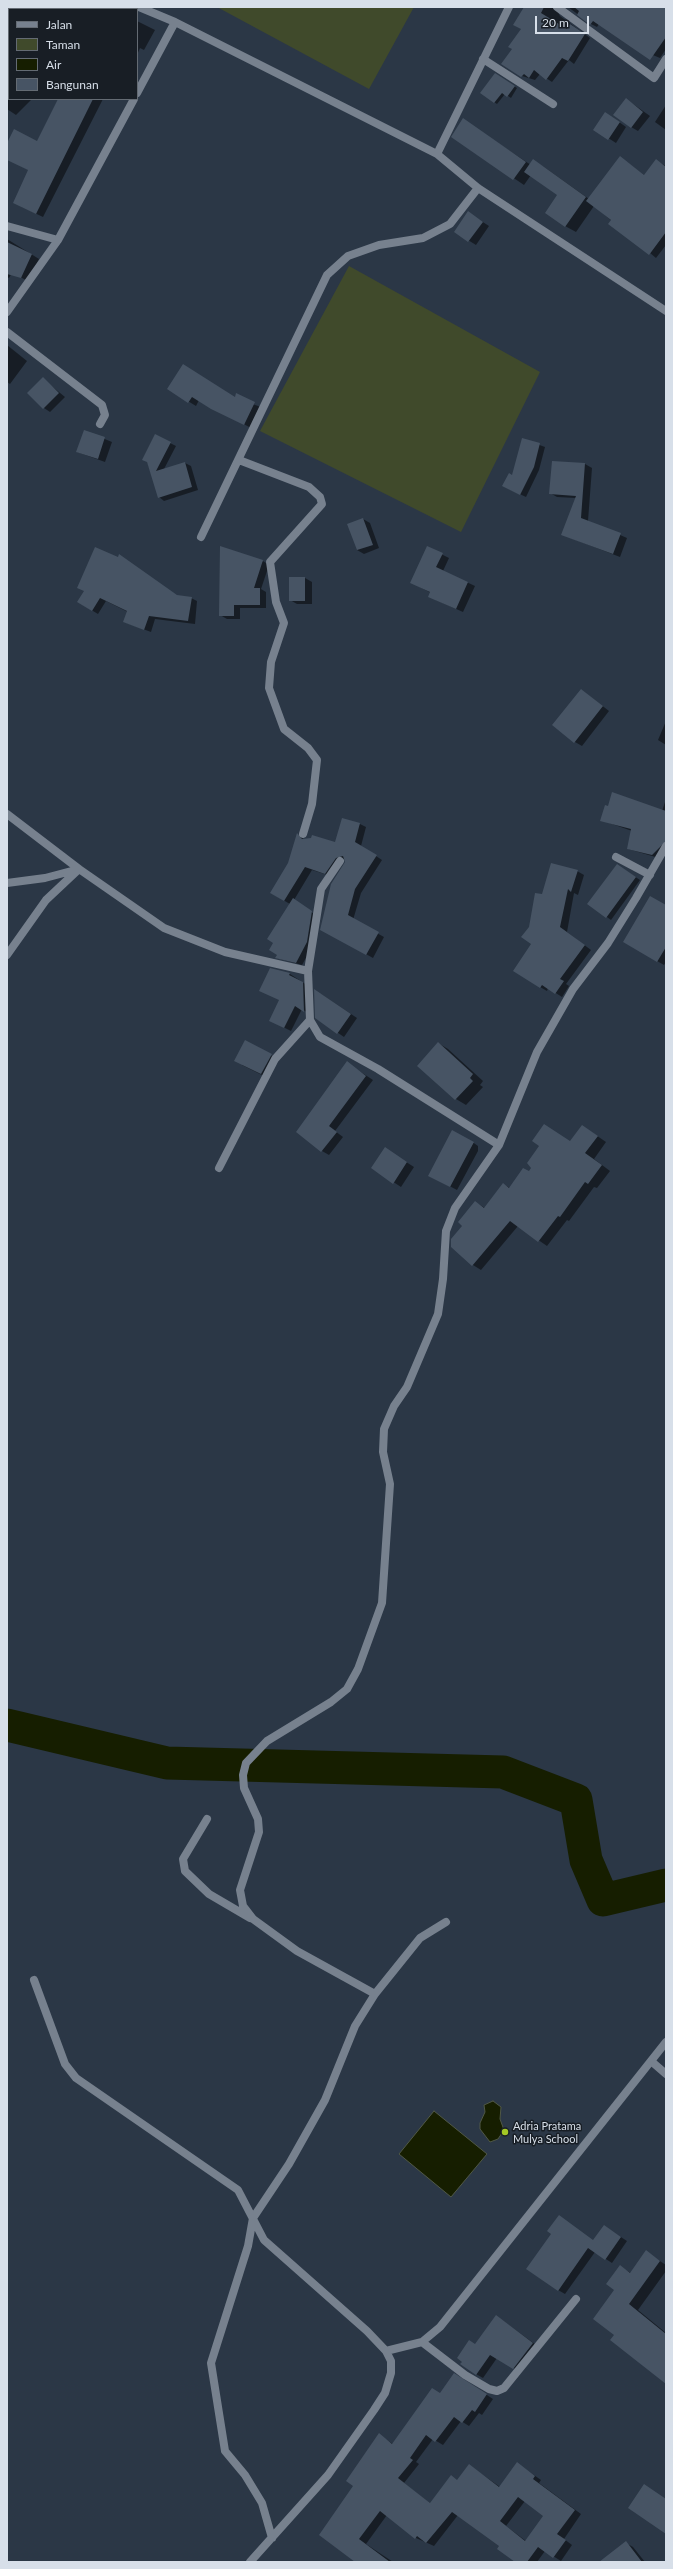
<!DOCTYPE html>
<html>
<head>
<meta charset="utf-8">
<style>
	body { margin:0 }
	#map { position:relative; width:673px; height:2569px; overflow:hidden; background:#2b3746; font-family:Lato,sans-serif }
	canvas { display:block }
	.frame { position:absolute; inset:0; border:8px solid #d7dfe9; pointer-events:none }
	.legend { position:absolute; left:8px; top:8px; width:130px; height:92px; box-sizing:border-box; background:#181e25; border:1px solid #646b73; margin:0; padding:5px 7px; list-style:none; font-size:12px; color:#d7dfe9 }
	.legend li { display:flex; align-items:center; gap:8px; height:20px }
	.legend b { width:20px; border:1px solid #646b73 }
	.scale { position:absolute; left:535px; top:16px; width:54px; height:18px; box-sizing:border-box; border:2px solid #d7dfe9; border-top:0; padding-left:5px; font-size:12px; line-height:14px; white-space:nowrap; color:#d7dfe9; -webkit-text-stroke:3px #181e25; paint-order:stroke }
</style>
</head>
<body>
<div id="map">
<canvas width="673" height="2569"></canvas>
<div class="frame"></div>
<ul class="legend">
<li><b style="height:5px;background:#77818e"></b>Jalan</li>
<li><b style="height:11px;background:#404a2b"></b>Taman</li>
<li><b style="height:11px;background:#161e00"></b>Air</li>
<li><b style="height:11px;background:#475464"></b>Bangunan</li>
</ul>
<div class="scale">20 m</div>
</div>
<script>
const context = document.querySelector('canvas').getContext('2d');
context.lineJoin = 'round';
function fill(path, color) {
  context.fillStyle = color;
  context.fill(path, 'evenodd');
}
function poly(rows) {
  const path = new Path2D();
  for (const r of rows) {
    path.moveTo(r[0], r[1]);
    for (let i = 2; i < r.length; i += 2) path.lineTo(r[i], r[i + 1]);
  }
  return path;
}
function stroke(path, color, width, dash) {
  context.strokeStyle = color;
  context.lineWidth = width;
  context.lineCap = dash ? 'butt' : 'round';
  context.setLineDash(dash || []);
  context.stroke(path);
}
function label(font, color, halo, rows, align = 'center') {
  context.font = font + ' Lato,sans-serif';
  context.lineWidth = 3;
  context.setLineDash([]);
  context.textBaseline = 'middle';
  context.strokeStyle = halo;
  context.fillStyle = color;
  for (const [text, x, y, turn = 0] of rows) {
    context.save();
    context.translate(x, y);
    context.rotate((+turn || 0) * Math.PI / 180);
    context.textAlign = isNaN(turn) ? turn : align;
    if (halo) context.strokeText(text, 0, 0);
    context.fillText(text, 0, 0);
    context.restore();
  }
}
const green = poly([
	[217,7,414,7,369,89],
	[349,266,540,372,461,532,260,431]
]);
const water = poly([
	[493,2101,501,2107,500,2119,504,2130,498,2139,490,2142,480,2129,480,2123,485,2112,484,2105,493,2101],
	[434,2111,487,2154,451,2197,399,2154,434,2111]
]);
const shadow = poly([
	[7,7,9,10,9,76,7,72],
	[26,7,102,7,106,9,31,9],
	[526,7,560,7,557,10,560,16,590,38,574,64,569,60,552,82,540,74,535,80,522,76,513,49,522,29],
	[568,7,666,7,666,49,660,58,636,48,599,24,597,27,591,24],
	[137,21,155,30,144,50,140,48,137,55],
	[495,74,517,88,511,98,505,94,497,104,494,102],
	[7,78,9,80,9,99,32,99,16,115,7,109],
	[63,99,103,99,43,217,22,207,29,170,7,159,7,145,37,142],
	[626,99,650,116,638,131,631,127],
	[666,105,666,130,655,122],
	[612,117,626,127,616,143,594,129],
	[463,120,531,165,534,161,544,167,589,199,627,162,645,176,657,161,664,165,666,166,666,245,656,258,594,206,576,232,565,226,558,195,531,175,524,185,453,137],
	[475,217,489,226,476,245,455,232],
	[7,239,39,259,28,281,12,273,9,278,7,277],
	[7,345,27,361,10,384,7,382],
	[43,379,65,397,50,412,44,408],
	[168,389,235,398,261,407,251,428,199,400,196,406],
	[85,431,112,442,105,462,77,452],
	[523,439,545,447,539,470,526,497,509,489],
	[170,443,176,446,164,469,185,463,191,466,198,490,164,501,159,497,147,461],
	[553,462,585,464,592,468,588,521,627,538,620,557,563,535,576,498,557,497,550,493],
	[363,519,370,523,379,548,364,554,357,550],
	[427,547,449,558,443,571,475,586,463,612,436,600,431,593,418,586],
	[118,559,178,596,191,598,197,601,195,624,155,619,151,632,124,622,128,612,106,601,98,614,78,602],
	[263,561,269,565,261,589,266,592,266,608,240,608,240,619,227,619,220,615],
	[305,578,312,582,312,604,297,604,290,600],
	[582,690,609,711,582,746,575,742],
	[666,721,666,745,658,740],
	[666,799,666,849,659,858,628,849,632,831,601,820,662,811],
	[360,824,366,827,361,846,382,860,361,893,353,920,384,937,373,958,321,929,347,862,345,860,342,861,331,876,312,870,294,900,317,916,313,945,302,965,277,958,290,904,271,893,289,864,298,835,305,840,335,844],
	[622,868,640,880,611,920,589,904],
	[577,871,584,875,578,895,574,893,567,932,591,950,566,984,569,986,562,997,548,988,547,991,540,987,530,927,543,895],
	[666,906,666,962,664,965,624,942],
	[271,969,290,974,310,987,311,1015,302,1009,291,1031,277,1024,280,1000],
	[321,994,357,1018,344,1037,316,1018],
	[245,1042,278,1059,268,1078,242,1065],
	[438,1043,448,1049,483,1081,480,1085,483,1087,466,1105,456,1099,418,1066],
	[347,1063,373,1080,335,1131,343,1137,329,1155,322,1151],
	[590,1131,606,1142,594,1159,610,1171,597,1188,594,1187,569,1221,567,1220,547,1246,518,1226,481,1270,473,1265,464,1226,475,1202,485,1208,503,1184,510,1188,571,1142],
	[471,1141,478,1146,478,1151,457,1190,436,1179],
	[392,1153,414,1167,401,1187,372,1168],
	[604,2226,627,2241,612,2263,595,2252,565,2294,558,2290,552,2234,594,2241],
	[646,2252,666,2265,666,2271,638,2310,666,2333,666,2383,616,2335,615,2290,620,2267,631,2273],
	[502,2320,539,2347,519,2371,497,2358,483,2378,476,2374,476,2345],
	[461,2378,493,2399,482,2415,479,2413,469,2426,461,2421,443,2445,433,2439,416,2462,419,2464,404,2483,431,2504,458,2481,469,2465,500,2487,518,2464,541,2480,539,2483,581,2514,564,2539,572,2545,561,2561,545,2551,537,2562,516,2562,501,2546,458,2515,434,2546,416,2538,387,2515,366,2544,393,2562,357,2562,354,2486,379,2435,393,2444,440,2394],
	[525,2501,545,2516,526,2541,506,2526],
	[626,2543,633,2547,645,2562,601,2562]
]);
const river = poly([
	[7,1725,167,1763,503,1772,576,1800,586,1860,603,1900,666,1885]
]);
const building = poly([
	[524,7,544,7,541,13,567,29,570,24,585,34,568,61,562,58,546,80,534,70,529,78,524,74,521,77,501,64,512,49,508,47,521,29,513,25],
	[574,7,666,7,666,37,650,60,593,21,590,25,577,15,579,11],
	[495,73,515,86,507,97,502,93,494,103,480,93],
	[626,98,643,112,631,128,613,115],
	[58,99,93,99,36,214,13,203,28,170,7,160,7,143,14,129,37,141],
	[605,112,620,122,608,140,593,130],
	[463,118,526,162,513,180,451,137],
	[620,156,644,175,656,159,666,167,666,232,649,255,608,224,611,220,586,201],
	[533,159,586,197,565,227,545,213,557,195,524,172],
	[468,211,483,222,468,242,454,232],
	[7,242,32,254,21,278,7,274],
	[183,364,235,397,236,393,255,402,244,425,211,409,192,397,188,403,167,389],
	[43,377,59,393,43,409,27,393],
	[84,430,105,437,98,459,76,452],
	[155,434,171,442,156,471,185,462,192,487,158,498,147,462,142,460],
	[522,438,540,443,534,467,520,495,502,486,509,473,512,475],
	[552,461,585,463,581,518,621,533,613,554,561,535,576,496,549,494],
	[363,518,373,545,357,550,347,524],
	[220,546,263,560,254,588,260,588,260,605,234,605,234,616,219,616],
	[427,546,443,553,436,567,468,582,456,609,428,597,430,592,410,583],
	[95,547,118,557,119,554,177,595,192,597,188,621,149,616,144,630,123,622,127,611,100,598,92,611,77,602,84,591,77,588],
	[289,577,305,577,305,601,289,601],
	[581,689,603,706,574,743,552,725],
	[612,792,666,811,666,841,652,855,627,849,631,829,600,821,605,805,608,806],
	[342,818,360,823,355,842,377,855,355,889,348,915,379,932,366,955,320,930,331,884,345,862,343,856,336,858,325,874,305,867,284,901,270,893,288,863,297,833,302,839,311,838,312,835,335,842],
	[551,863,578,870,571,892,568,889,560,927,585,945,560,979,564,981,555,994,542,985,540,988,513,971,531,944,521,937,529,927,535,893,542,894],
	[617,864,636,877,606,918,587,904],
	[650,896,666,905,666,947,657,962,623,942],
	[293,898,312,911,307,942,296,963,275,958,277,955,269,950,273,943,267,939],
	[270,968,290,973,289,975,303,982,304,1012,295,1006,284,1028,269,1021,279,1000,259,991],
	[314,989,351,1014,337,1034,315,1018],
	[245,1040,272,1054,261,1074,234,1061],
	[438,1042,473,1074,470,1078,473,1081,455,1100,417,1066],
	[347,1061,366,1076,329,1126,337,1132,321,1152,296,1132],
	[544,1124,570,1141,582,1125,598,1136,585,1153,602,1165,588,1184,585,1182,560,1217,558,1216,538,1242,510,1221,472,1266,451,1247,451,1239,462,1226,458,1222,475,1201,484,1208,503,1183,509,1188,523,1168,529,1171,531,1168,527,1163,539,1146,532,1141],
	[452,1130,474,1142,450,1187,428,1176],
	[385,1147,407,1162,393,1184,371,1168],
	[559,2215,593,2240,604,2225,621,2237,605,2260,588,2248,558,2291,526,2269,551,2234,547,2231],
	[646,2250,660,2261,629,2304,666,2334,666,2384,610,2340,614,2335,593,2319,614,2290,606,2284,620,2265,630,2273],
	[496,2315,533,2343,513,2369,490,2355,476,2375,460,2364,462,2362,457,2358,469,2340,475,2344],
	[454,2373,487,2394,475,2412,472,2410,462,2423,454,2417,435,2442,426,2435,410,2458,413,2460,398,2478,430,2503,451,2475,457,2480,469,2464,499,2487,517,2462,535,2476,533,2479,575,2510,557,2534,566,2540,553,2558,538,2547,527,2562,515,2562,497,2549,499,2546,452,2512,426,2543,417,2536,415,2539,380,2511,359,2539,390,2562,355,2562,319,2535,353,2486,346,2481,379,2433,392,2444,432,2388,440,2393],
	[518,2497,543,2516,525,2541,500,2521],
	[644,2484,666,2499,666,2534,628,2508],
	[626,2541,642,2562,599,2562]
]);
const minor = poly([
	[139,7,175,22,437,154,478,188,666,311],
	[557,7,654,78,666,59],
	[483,59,553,104],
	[137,93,175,22],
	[437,154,509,7],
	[7,226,58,240],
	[7,312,58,240,134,99],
	[7,332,102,405,105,415,100,424],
	[239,460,309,487,320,497,322,504,270,562,276,602,284,623,271,662,269,688,284,729,308,748,317,760,312,804,303,834],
	[201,537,327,275,348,256,379,245,423,238,450,224,478,188],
	[7,814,79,869,45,878,7,883],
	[616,857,650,875],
	[340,861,321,889,308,971,310,1020,320,1037,378,1069,499,1145],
	[7,955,46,900,79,869,164,928,225,952,308,971],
	[219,1168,275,1059,310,1020],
	[207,1819,183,1859,185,1871,209,1894,250,1918],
	[34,1980,65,2064,76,2078,238,2190,264,2240,367,2331,386,2351,391,2361,391,2373,385,2393,374,2410,328,2475,250,2562],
	[375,1994,297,1951,253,1919,243,1906,240,1890,259,1832,258,1819,244,1788,243,1775,246,1763,267,1741,331,1702,347,1689,358,1669,382,1603,390,1484,383,1452,384,1429,394,1406,407,1387,438,1314,443,1279,446,1231,455,1208,499,1145,537,1052,573,989,608,943,636,898,666,846],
	[651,2061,666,2074],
	[422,2342,465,2375,489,2389,497,2391,504,2388,576,2299],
	[386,2351,422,2342,440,2327,666,2042],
	[272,2538,262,2503,245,2475,225,2451,211,2363,248,2246,253,2218,289,2164,325,2100,355,2026,375,1994,420,1938,446,1922]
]);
const markers = [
	[505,2132,4,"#a4c825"]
];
const poiNames = [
	["Adria Pratama",513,2126],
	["Mulya School",513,2139]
];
fill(green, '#404a2b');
fill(water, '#161e00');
stroke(water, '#505846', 1);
fill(shadow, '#0007');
stroke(river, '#161e00', 33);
fill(building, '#475464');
stroke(minor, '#77818e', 8);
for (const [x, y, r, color] of markers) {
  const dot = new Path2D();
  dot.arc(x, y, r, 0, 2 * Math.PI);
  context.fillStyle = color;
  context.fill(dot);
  stroke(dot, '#181e25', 1.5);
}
label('11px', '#d7dfe9', '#181e25', poiNames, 'left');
</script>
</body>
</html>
